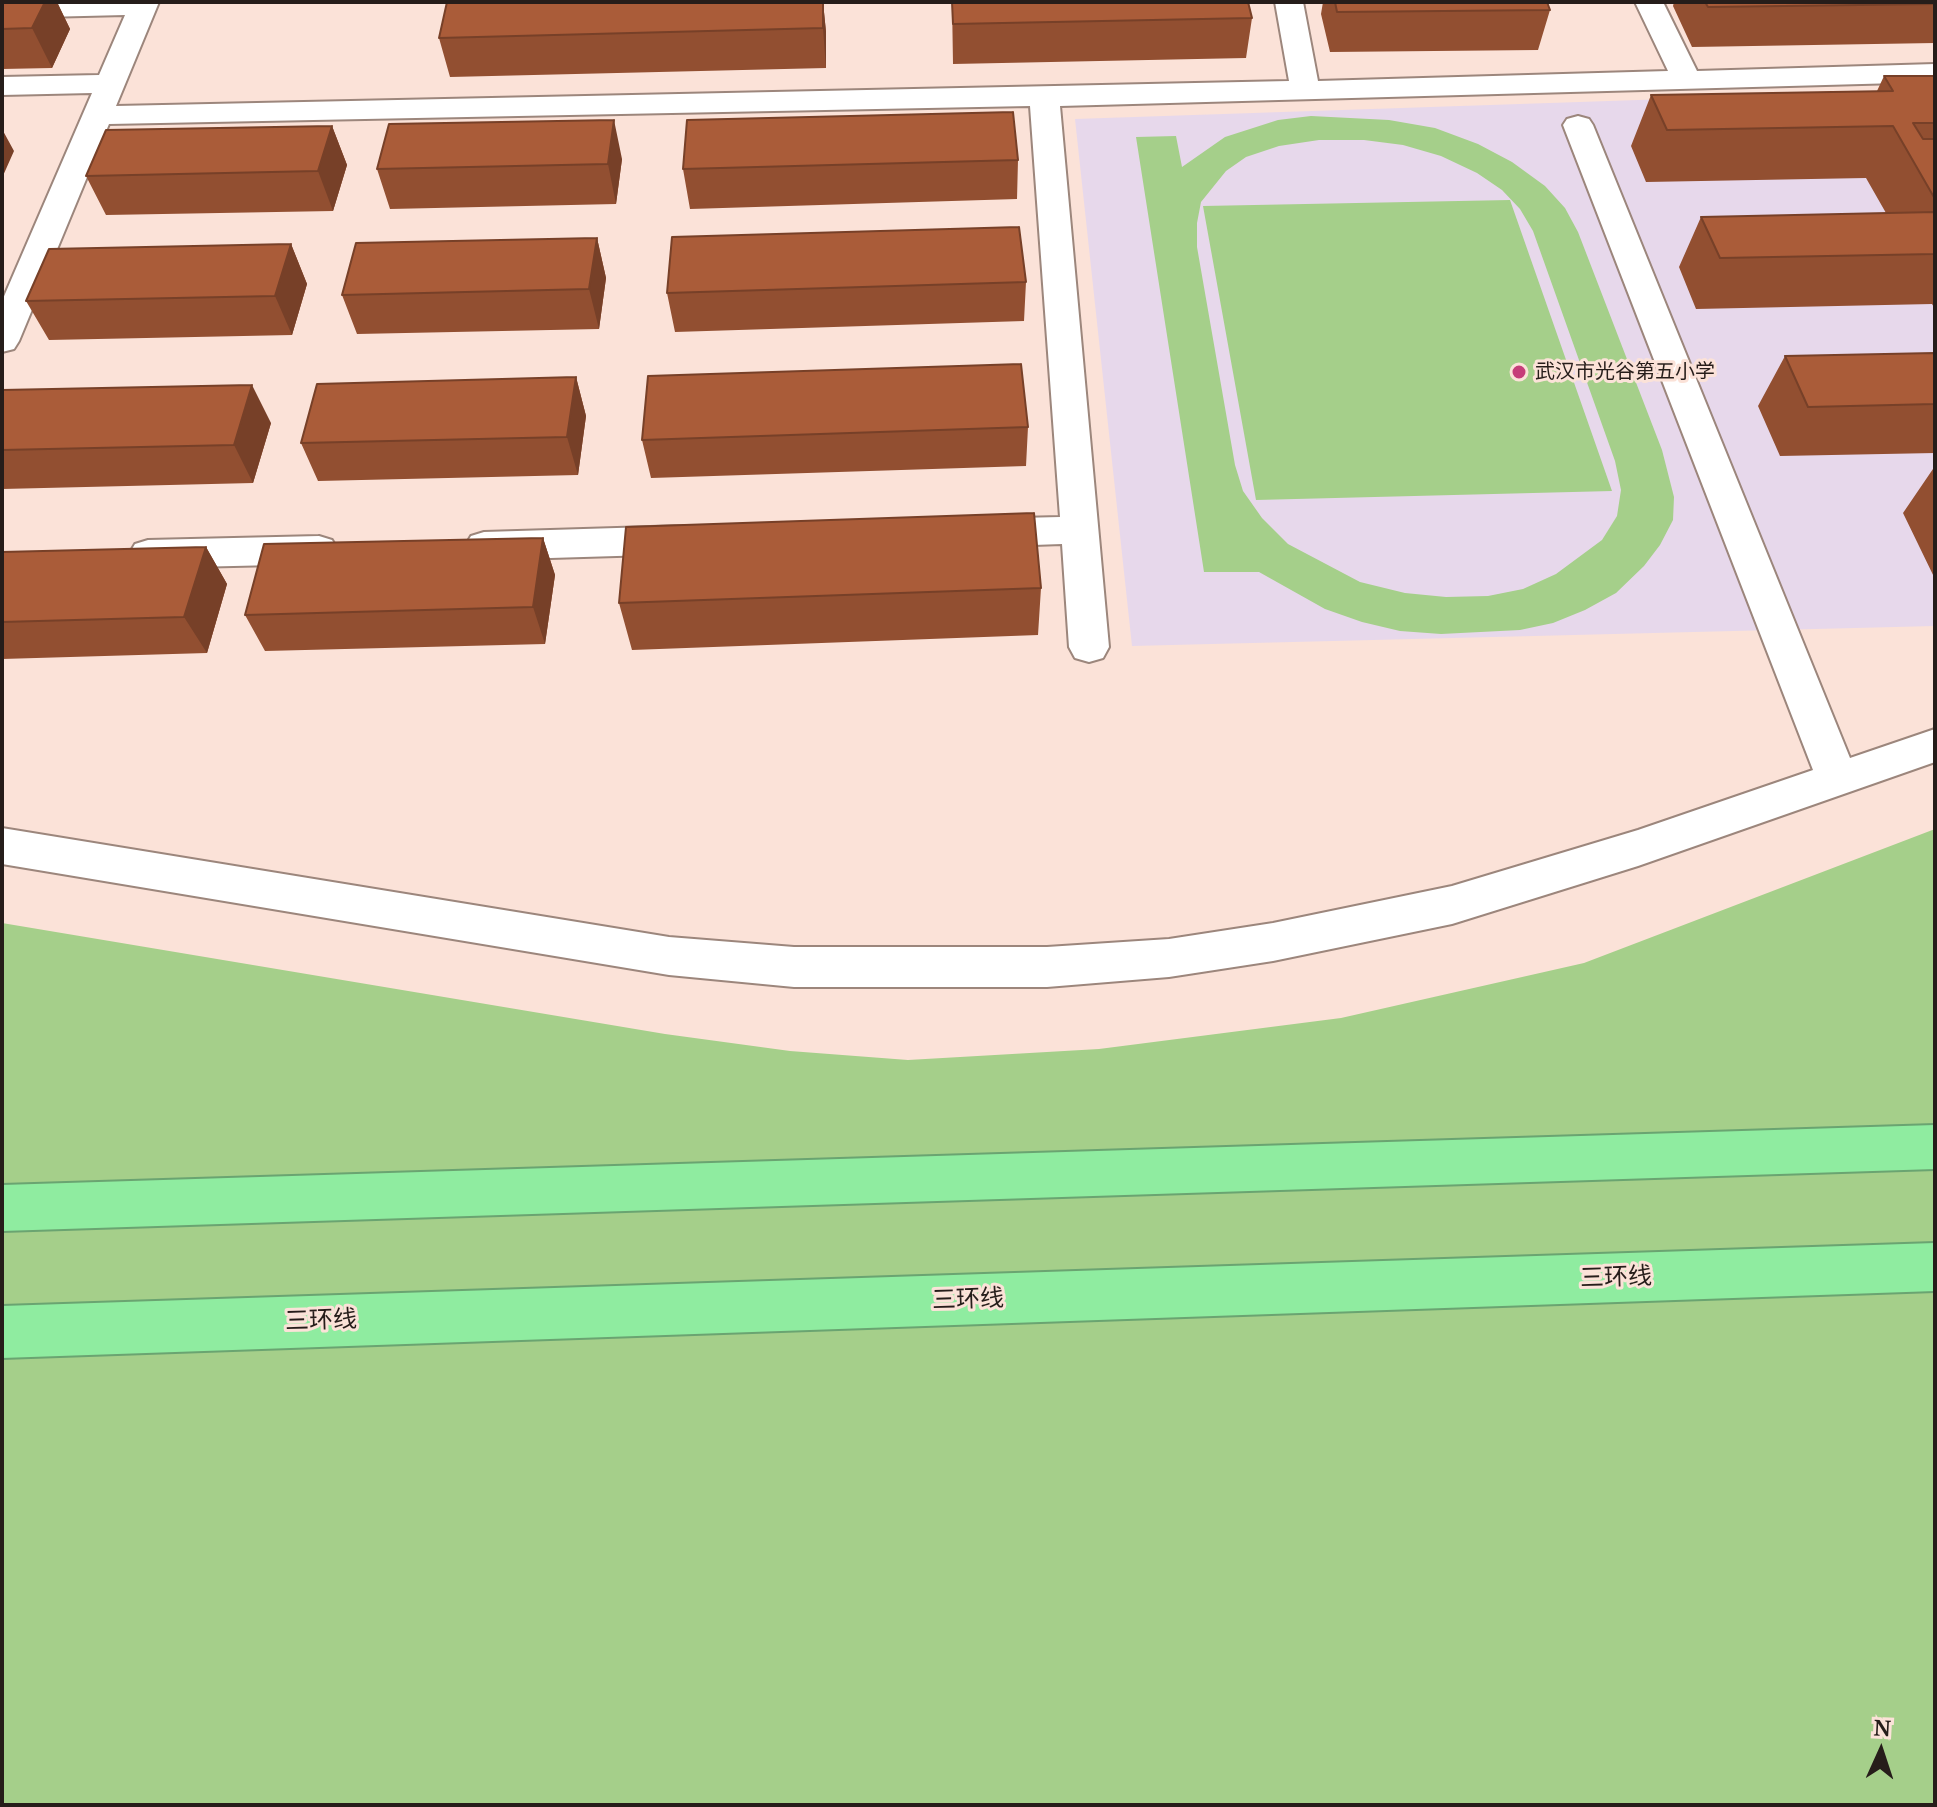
<!DOCTYPE html>
<html>
<head>
<meta charset="utf-8">
<style>
	body { margin:0 }
	#map { position:relative; width:1937px; height:1807px; overflow:hidden; background:#fbe2d8; font-family:"Noto Serif",serif }
	canvas { display:block }
	.frame { position:absolute; inset:0; border:4px solid #261d1a; pointer-events:none }
	.north { position:absolute; left:1841px; top:1711px; width:80px; height:80px; -webkit-text-stroke:6px #fbe2d8; paint-order:stroke; rotate:3deg; font-size:22px; font-weight:700; line-height:32px; text-align:center; color:#261d1a }
	.north::after { content:''; display:block; margin:auto; width:28px; height:36px; background:#261d1a; clip-path:polygon(50% 0,100% 100%,50% 72%,0 100%) }
</style>
</head>
<body>
<div id="map">
<canvas width="1937" height="1807"></canvas>
<div class="frame"></div>
<div class="north">N</div>
</div>
<script>
const context = document.querySelector('canvas').getContext('2d');
context.lineJoin = 'round';
function fill(path, color) {
  context.fillStyle = color;
  context.fill(path, 'evenodd');
}
function poly(rows) {
  const path = new Path2D();
  for (const r of rows) {
    path.moveTo(r[0], r[1]);
    for (let i = 2; i < r.length; i += 2) path.lineTo(r[i], r[i + 1]);
  }
  return path;
}
function stroke(path, color, width, dash) {
  context.strokeStyle = color;
  context.lineWidth = width;
  context.lineCap = dash ? 'butt' : 'round';
  context.setLineDash(dash || []);
  context.stroke(path);
}
function label(font, color, halo, rows, align = 'center') {
  context.font = font + ' "Noto Serif","Noto Sans SC",serif';
  context.lineWidth = 6;
  context.setLineDash([]);
  context.textBaseline = 'middle';
  context.strokeStyle = halo;
  context.fillStyle = color;
  for (const [text, x, y, turn = 0] of rows) {
    context.save();
    context.translate(x, y);
    context.rotate((+turn || 0) * Math.PI / 180);
    context.textAlign = isNaN(turn) ? turn : align;
    if (halo) context.strokeText(text, 0, 0);
    context.fillText(text, 0, 0);
    context.restore();
  }
}
const education = poly([
	[1935,90,1935,626,1132,646,1075,119]
]);
const green = poly([
	[1311,116,1389,120,1435,128,1478,144,1512,162,1545,186,1565,208,1578,232,1662,450,1674,497,1673,520,1660,545,1644,566,1616,593,1585,610,1553,623,1520,630,1441,634,1400,631,1362,622,1325,609,1259,572,1204,572,1136,137,1176,136,1182,167,1225,137,1278,120],
	[1319,140,1364,140,1403,145,1441,156,1477,173,1502,190,1520,209,1533,231,1615,461,1621,490,1617,516,1602,540,1556,574,1523,589,1488,596,1446,597,1405,593,1360,582,1288,544,1262,518,1243,491,1235,465,1197,247,1197,223,1201,202,1226,171,1246,157,1279,146],
	[1510,200,1612,491,1256,500,1203,206],
	[1935,829,1935,1805,2,1805,2,923,665,1034,790,1051,908,1060,1099,1049,1341,1018,1584,963]
]);
const minor = poly([
	[2,2,159,2,116,106,1289,81,1275,2,1303,2,1318,81,1668,71,1635,2,1663,2,1697,71,1935,64,1935,82,1060,106,1109,647,1103,658,1089,662,1075,658,1069,647,1062,544,976,547,963,543,957,533,963,523,976,519,1060,517,1030,106,109,124,19,341,14,349,2,352,2,301,92,93,2,95,2,77,99,75,125,15,2,18,2,2],
	[1578,116,1589,119,1593,125,1850,758,1935,729,1935,762,1638,866,1452,924,1273,961,1169,977,1047,987,794,987,669,975,2,864,2,828,669,937,794,947,1047,947,1169,939,1273,923,1452,886,1638,830,1813,770,1563,125,1567,119,1578,116],
	[683,526,696,530,702,540,696,550,683,554,484,560,471,556,465,546,471,536,484,532,683,526],
	[319,536,332,540,338,550,332,560,319,564,148,568,135,564,129,554,135,544,148,540,319,536]
]);
const highway = poly([
	[1935,1125,1935,1169,2,1231,2,1185,1935,1125],
	[1935,1243,1935,1291,2,1358,2,1306,1935,1243]
]);
const wall = poly([
	[2,2,57,2,70,29,52,68,2,69],
	[447,2,823,2,826,32,826,68,450,77,439,38],
	[952,2,1252,18,1246,58,953,64],
	[1323,2,1547,2,1550,10,1538,50,1330,52,1321,14],
	[1674,2,1935,2,1935,43,1692,47,1673,6],
	[1884,76,1935,76,1935,309,1932,304,1696,309,1679,267,1701,217,1886,213,1866,178,1646,182,1631,146,1651,95,1877,91],
	[332,126,347,165,333,211,106,215,86,176],
	[622,159,616,204,390,209,377,169],
	[1018,160,1017,199,690,209,683,169],
	[597,238,606,278,599,329,357,334,342,295],
	[291,244,307,284,292,335,49,340,26,301],
	[1026,282,1024,321,675,332,667,293],
	[1935,353,1935,453,1780,456,1758,406,1785,356],
	[576,377,586,416,578,475,318,481,301,443],
	[2,390,271,423,253,483,2,489],
	[1028,427,1026,466,651,478,642,440],
	[1935,466,1935,579,1903,513],
	[543,538,555,575,545,644,265,651,245,615],
	[206,547,227,584,207,653,2,659,2,552],
	[1041,588,1038,635,632,650,619,603]
]);
const shadedWall = poly([
	[45,2,57,2,70,29,52,68,32,28],
	[823,2,826,32,826,68,823,28],
	[614,120,622,159,616,204,608,164],
	[332,126,347,165,333,211,318,171],
	[2,129,14,151,2,178],
	[597,238,606,278,599,329,589,289],
	[291,244,307,284,292,335,275,296],
	[576,377,586,416,578,475,567,437],
	[252,385,271,423,253,483,234,445],
	[543,538,555,575,545,644,533,607],
	[206,547,227,584,207,653,184,617]
]);
const building = poly([
	[2,2,45,2,32,28,2,29,2,2],
	[447,2,823,2,823,28,439,38,447,2],
	[952,2,1248,2,1252,18,953,24,952,2],
	[1335,2,1547,2,1550,10,1337,12,1335,2],
	[1705,2,1935,2,1935,4,1708,7,1705,2],
	[1884,76,1935,76,1935,123,1913,123,1923,139,1935,139,1935,199,1893,126,1667,130,1651,95,1893,91,1884,76],
	[1013,112,1018,160,683,169,687,120,1013,112],
	[614,120,608,164,377,169,389,124,614,120],
	[332,126,318,171,86,176,106,130,332,126],
	[1935,212,1935,254,1720,258,1701,217,1935,212],
	[1019,227,1026,282,667,293,672,237,1019,227],
	[597,238,589,289,342,295,356,243,597,238],
	[291,244,275,296,26,301,49,249,291,244],
	[1935,353,1935,404,1808,407,1785,356,1935,353],
	[1021,364,1028,427,642,440,648,376,1021,364],
	[576,377,567,437,301,443,317,384,576,377],
	[252,385,234,445,2,450,2,390,252,385],
	[1034,513,1041,588,619,603,626,527,1034,513],
	[543,538,533,607,245,615,264,544,543,538],
	[206,547,184,617,2,622,2,552,206,547]
]);
const markers = [
	[1519,372,8,"#c63d79"]
];
const farPoinames = [
	["武汉市光谷第五小学",1535,372]
];
const streetNames = [
	["三环线",1616,1278,-2],
	["三环线",968,1300,-2],
	["三环线",321,1321,-2]
];
fill(education, '#e7d8eb');
fill(green, '#a5cf8a');
stroke(minor, '#9c867c', 4);
stroke(highway, '#6aa471', 4);
fill(minor, '#fff');
fill(highway, '#8feca0');
fill(wall, '#924f31');
fill(shadedWall, '#774028');
fill(building, '#aa5c39');
stroke(building, '#774028', 2);
for (const [x, y, r, color] of markers) {
  const dot = new Path2D();
  dot.arc(x, y, r, 0, 2 * Math.PI);
  context.fillStyle = color;
  context.fill(dot);
  stroke(dot, '#fbe2d8', 3);
}
label('20px', '#261d1a', '#fbe2d8', farPoinames, 'left');
label('24px', '#261d1a', '#fbe2d8', streetNames);
</script>
</body>
</html>
